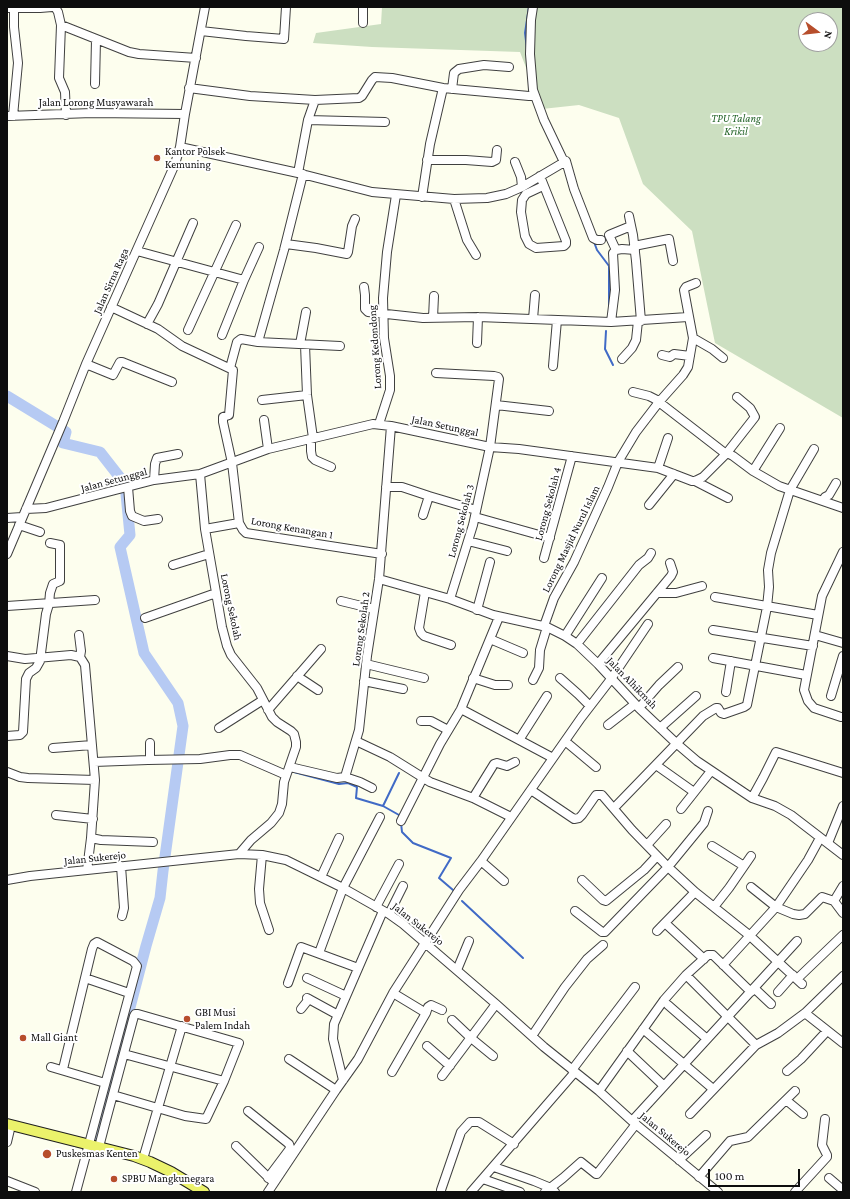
<!DOCTYPE html>
<html>
<head>
<meta charset="utf-8">
<style>
	body { margin:0 }
	#map { position:relative; width:850px; height:1199px; overflow:hidden; background:#fdfeee; font-family:"Crimson Pro",serif }
	canvas { display:block }
	.frame { position:absolute; inset:0; border:8px solid #0d0d0d; pointer-events:none }
	.north { position:absolute; left:798px; top:12px; width:40px; height:40px; box-sizing:border-box; background:#fff; border:1px solid #9e9e9e; border-radius:50%; rotate:105deg; font-size:11px; font-weight:700; line-height:16px; text-align:center; color:#0d0d0d }
	.north::after { content:''; display:block; margin:auto; width:14px; height:18px; background:#b74e2c; clip-path:polygon(50% 0,100% 100%,50% 72%,0 100%) }
	.scale { position:absolute; left:708px; top:1169px; width:92px; height:18px; box-sizing:border-box; border:2px solid #0d0d0d; border-top:0; padding-left:5px; font-size:12px; line-height:14px; white-space:nowrap; color:#0d0d0d; -webkit-text-stroke:3px #fff; paint-order:stroke }
</style>
</head>
<body>
<div id="map">
<canvas width="850" height="1199"></canvas>
<div class="frame"></div>
<div class="north">N</div>
<div class="scale">100 m</div>
</div>
<script>
const context = document.querySelector('canvas').getContext('2d');
context.lineJoin = 'round';
function fill(path, color) {
  context.fillStyle = color;
  context.fill(path, 'evenodd');
}
function poly(rows) {
  const path = new Path2D();
  for (const r of rows) {
    path.moveTo(r[0], r[1]);
    for (let i = 2; i < r.length; i += 2) path.lineTo(r[i], r[i + 1]);
  }
  return path;
}
function stroke(path, color, width, dash) {
  context.strokeStyle = color;
  context.lineWidth = width;
  context.lineCap = dash ? 'butt' : 'round';
  context.setLineDash(dash || []);
  context.stroke(path);
}
function label(font, color, halo, rows, align = 'center') {
  context.font = font + ' "Crimson Pro",serif';
  context.lineWidth = 4;
  context.setLineDash([]);
  context.textBaseline = 'middle';
  context.strokeStyle = halo;
  context.fillStyle = color;
  for (const [text, x, y, turn = 0] of rows) {
    context.save();
    context.translate(x, y);
    context.rotate((+turn || 0) * Math.PI / 180);
    context.textAlign = isNaN(turn) ? turn : align;
    if (halo) context.strokeText(text, 0, 0);
    context.fillText(text, 0, 0);
    context.restore();
  }
}
const cemetery = poly([
	[382,7,843,7,843,418,715,343,692,231,643,184,619,118,579,105,542,109,520,52,372,47,313,43,316,33,381,24],
	[806,20,830,20,830,44,806,44]
]);
const stream = poly([
	[527,49,525,33,529,7],
	[594,242,597,250,609,266,609,307],
	[606,331,605,349,613,365],
	[290,771,339,784,348,783,357,787,356,798,383,806,399,815,399,817],
	[383,806,399,773],
	[401,823,402,832,413,843,451,858,439,878,453,890],
	[462,901,523,958]
]);
const river = poly([
	[7,396,66,432,63,443,100,452,125,484,130,535,120,547,144,653,178,703,183,726,163,871,160,898,146,946,94,1145]
]);
const minor = poly([
	[55,7,58,12,61,25,59,78,65,92,66,115],
	[533,7,531,20,530,54,533,90,544,120,564,162],
	[7,8,40,8,52,7],
	[363,23,363,7],
	[61,25,129,52,139,54,196,58],
	[201,31,246,36,284,39,286,7],
	[95,84,96,40],
	[189,88,250,96,315,100],
	[452,89,454,73,459,69,484,65,509,67],
	[7,116,92,113,185,114],
	[13,116,18,63,14,27,14,8],
	[308,120,385,122],
	[180,147,298,173,372,192,454,199,487,198,506,194,522,187,566,161,574,189,593,238,597,240,601,240],
	[427,160,466,160,492,162,496,160,497,150],
	[515,162,521,177,522,187],
	[298,173,308,120,315,100,359,98,362,96,372,80,375,77,392,78,443,88,529,96,534,95],
	[540,176,566,241,566,244,564,246,536,248,529,244,525,236,521,212,522,200,526,194,543,186],
	[422,197,430,144,443,88],
	[454,199,467,240,476,255],
	[629,216,633,235,636,261,641,321],
	[286,244,316,248,347,254,348,252,352,226,355,219],
	[634,246,669,239,673,261],
	[616,250,609,235,631,226],
	[137,251,244,280,222,335],
	[244,280,259,247],
	[364,287,365,295,365,309,368,312,423,318,478,317,611,322,688,317],
	[111,307,158,329,182,346,233,370,229,415,223,417,223,422,232,463,239,523,243,530,246,533,382,554],
	[433,318,434,296],
	[533,319,535,295],
	[611,322,615,290,613,253,616,250,622,249,635,250],
	[147,324,158,304,193,223],
	[188,330,236,225],
	[693,338,712,349,723,358],
	[258,342,284,250,303,174],
	[477,343,478,317],
	[300,344,306,312],
	[305,345,307,395,313,438],
	[662,355,670,357,674,354,690,356],
	[622,359,632,348,636,340,638,321],
	[86,364,113,375,120,362,122,362,172,382],
	[553,366,557,320],
	[230,368,237,342,241,339,258,342,340,346],
	[436,373,494,376,498,377,499,379,490,447,473,525,450,599],
	[633,392,649,396,655,399,726,454,755,417,750,408,737,397],
	[262,400,307,395],
	[496,405,549,411],
	[264,420,268,449],
	[379,424,390,390,390,376,384,338,383,298,387,252,396,195],
	[311,439,311,451,312,457,315,460,331,467],
	[658,468,668,438],
	[753,471,780,428],
	[200,474,205,529,222,627,227,646,231,655,257,688,272,717,277,722,291,731,294,734,296,742,296,747,284,782,282,804,279,813,271,823,251,840,239,854],
	[154,480,155,464,157,458,178,454],
	[695,481,728,498],
	[128,487,130,511,132,516,144,521,158,519],
	[386,487,402,487,429,496,423,515],
	[429,496,476,510],
	[823,501,825,497,829,495,836,483],
	[649,505,674,474],
	[26,509,46,508,154,480,200,474,268,449,373,424,391,426,490,447,519,449,658,468,692,481,695,481,703,477,726,454,729,454,733,456,753,471,779,486,843,508],
	[475,517,550,538],
	[7,518,22,517],
	[19,525,40,532],
	[205,529,239,523],
	[468,541,507,551],
	[7,554,63,422,86,364,175,164,180,147,185,114,205,7],
	[544,558,572,456],
	[173,565,209,554],
	[379,579,450,599,493,615,547,627,565,636,577,644,598,664,639,708,676,743,697,761,752,798,775,806,791,815,843,855],
	[425,592,419,628,421,633,424,636,451,645],
	[657,593,676,593,702,586],
	[715,597,818,615],
	[341,601,374,609],
	[7,606,95,600],
	[477,610,490,562],
	[145,618,216,593],
	[544,626,554,598,574,562,608,487,618,462,636,432,659,402,683,375,688,367,693,338,684,290,686,287,696,283],
	[713,630,813,646],
	[79,635,81,651,80,657],
	[815,635,843,643],
	[565,636,602,578],
	[490,639,523,653],
	[577,644,639,565,648,558,651,553],
	[7,656,25,659,71,655,80,657,85,665,95,780,91,838,87,870],
	[713,658,806,675],
	[366,664,424,678],
	[598,664,671,576,673,572,670,563],
	[297,676,318,690],
	[473,678,495,685,508,685],
	[560,678,578,694,590,706],
	[533,680,539,668,540,650,547,627],
	[364,681,403,689],
	[726,692,731,661],
	[831,696,843,656],
	[639,708,659,685,678,667],
	[461,709,553,758],
	[268,710,321,649],
	[841,717,814,708,808,701,804,690,822,596,843,552],
	[421,721,431,721,448,730],
	[608,725,635,704],
	[219,728,263,700],
	[660,728,696,696],
	[7,736,20,735,23,732,26,679,29,673,36,668,40,661,46,614,49,604,50,593,53,584,60,581,60,545,50,543],
	[519,740,547,696],
	[356,741,390,757,430,782,473,798,511,817],
	[565,741,596,767],
	[53,748,92,745],
	[148,760,200,759,230,755,240,755,286,775],
	[94,762,148,760,150,758,150,743],
	[656,765,694,792],
	[290,767,337,778,345,777,359,730,367,656,379,579,391,426],
	[7,772,20,777,28,778,95,780],
	[345,777,360,782,372,788],
	[531,790,574,819,579,818,582,815,596,795,602,795,632,830,668,867,695,892,749,935,802,984],
	[473,798,494,764,497,763,507,766,515,762],
	[752,798,763,778,776,752,843,773],
	[614,808,703,716,716,708,718,708,721,713,724,714,744,707,747,705,767,607,769,587,768,570,771,553,790,490,814,449],
	[681,809,711,771],
	[56,815,93,819],
	[401,821,440,744,461,709,499,617],
	[91,838,101,840,153,842],
	[828,843,843,806],
	[647,845,666,824],
	[712,846,744,866],
	[262,855,259,889,260,903,269,930],
	[481,861,504,881],
	[121,866,124,908,122,916],
	[321,877,339,838],
	[7,880,30,876,239,854,262,855,286,860,343,888,389,914,403,924,496,1004,544,1047,599,1091,632,1121,718,1192],
	[582,880,603,900,606,901,644,870,657,856],
	[751,887,776,907,793,914,799,915,805,914,822,897,834,901,843,913],
	[834,901,843,886],
	[376,907,399,864],
	[714,907,729,888,751,856],
	[575,911,602,932,605,932,668,867,704,823,708,811],
	[389,914,403,886],
	[665,923,704,959],
	[657,931,695,892],
	[319,953,343,888,380,817],
	[723,965,776,907,808,860,820,838],
	[457,970,469,941],
	[686,975,756,1045],
	[85,978,129,993],
	[307,978,346,996],
	[797,979,843,935],
	[288,983,301,947,358,968],
	[754,988,771,1004],
	[778,992,793,975],
	[393,993,426,1013,428,1007,431,1005,442,1010],
	[307,998,338,1015],
	[668,1005,707,1039],
	[301,1009,309,999],
	[805,1013,843,1043],
	[452,1020,471,1038,493,1056],
	[643,1029,713,1089],
	[532,1036,565,987,587,959,603,945],
	[427,1046,450,1066],
	[627,1051,664,1086],
	[124,1054,224,1081],
	[289,1059,336,1090],
	[51,1067,105,1083],
	[63,1069,92,949,94,944,97,942,133,961,137,966,76,1192],
	[572,1070,635,987],
	[787,1071,801,1059,827,1031],
	[392,1072,426,1013],
	[442,1076,496,1004],
	[343,1080,333,1039,334,1024,383,911],
	[599,1091,664,1000,686,975,708,955,713,955,751,992],
	[786,1100,803,1114],
	[248,1111,289,1144,290,1147,289,1150,268,1178],
	[690,1114,756,1045,778,1033,805,1013,843,976],
	[632,1121,797,941],
	[7,1142,11,1125],
	[236,1146,272,1181],
	[99,1147,105,1124,134,1016,135,1014,138,1014,239,1043,224,1081,206,1119,185,1116,113,1095],
	[143,1159,182,1026],
	[679,1160,706,1135],
	[494,1167,534,1181,551,1188,555,1192],
	[699,1177,730,1141,748,1137,795,1091],
	[829,1178,843,1190],
	[483,1179,520,1192],
	[7,1181,35,1192],
	[441,1190,461,1132,470,1122,479,1122,514,1144],
	[268,1192,336,1090,358,1059,393,993,459,890,481,861,581,718,611,679,648,624],
	[471,1192,575,1072],
	[545,1192,563,1178,581,1162,596,1174,597,1174,636,1124],
	[795,1192,827,1157,827,1155,822,1145,825,1119]
]);
const major = poly([
	[7,1124,134,1156,150,1162,171,1172,204,1192]
]);
const markers = [
	[157,158,4,"#b74e2c"],
	[187,1019,4,"#b74e2c"],
	[23,1038,4,"#b74e2c"],
	[47,1154,5,"#b74e2c"],
	[114,1179,4,"#b74e2c"]
];
const streetNames = [
	["Jalan Lorong Musyawarah",96,103],
	["Jalan Sirna Raga",111,281,-66],
	["Lorong Kedondong",375,347,-94],
	["Jalan Setunggal",445,426,12],
	["Jalan Setunggal",114,480,-15],
	["Lorong Sekolah 4",548,504,-75],
	["Lorong Sekolah 3",461,521,-75],
	["Lorong Kenangan 1",292,528,10],
	["Lorong Masjid Nurul Islam",571,539,-64],
	["Lorong Sekolah",231,607,78],
	["Lorong Sekolah 2",361,629,-82],
	["Jalan Alhikmah",632,683,46],
	["Jalan Sukerejo",95,858,-6],
	["Jalan Sukerejo",418,924,38],
	["Jalan Sukerejo",665,1134,40]
];
const parkNames = [
	["TPU Talang",736,119],
	["Krikil",736,132]
];
const poiNames = [
	["Kantor Polsek",165,152],
	["Kemuning",165,165],
	["GBI Musi",195,1013],
	["Palem Indah",195,1026],
	["Mall Giant",31,1038],
	["Puskesmas Kenten",56,1154],
	["SPBU Mangkunegara",122,1179]
];
fill(cemetery, '#ccdfc1');
stroke(stream, '#406ac6', 2);
stroke(river, '#b6caf3', 11);
stroke(minor, '#404040', 10);
stroke(major, '#1e1e1e', 12);
stroke(minor, '#fff', 8);
stroke(major, '#ebf26b', 10);
for (const [x, y, r, color] of markers) {
  const dot = new Path2D();
  dot.arc(x, y, r, 0, 2 * Math.PI);
  context.fillStyle = color;
  context.fill(dot);
  stroke(dot, '#fff', 1.5);
}
label('11px', '#0d0d0d', '#fff', streetNames);
label('italic 11px', '#216226', '#fff', parkNames);
label('11px', '#0d0d0d', '#fff', poiNames, 'left');
</script>
</body>
</html>
